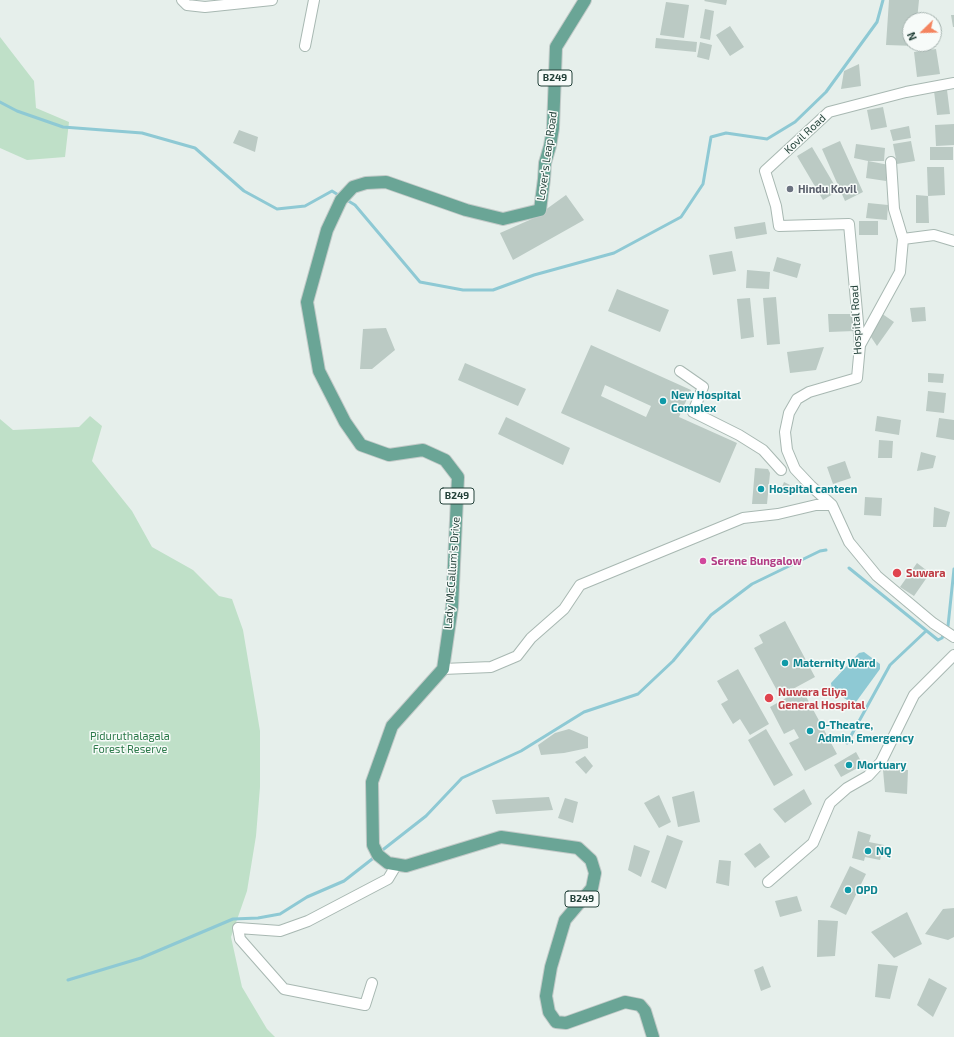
<!DOCTYPE html>
<html>
<head>
<meta charset="utf-8">
<style>
	body { margin:0 }
	#map { position:relative; width:954px; height:1037px; overflow:hidden; background:#e6efeb; font-family:"Exo 2",sans-serif }
	canvas { display:block }
	.north { position:absolute; left:902px; top:12px; width:40px; height:40px; box-sizing:border-box; background:#f7fbf9; border:1px solid #a3b1ad; border-radius:50%; rotate:247deg; font-size:11px; font-weight:700; line-height:16px; text-align:center; color:#24423a }
	.north::after { content:''; display:block; margin:auto; width:14px; height:18px; background:#f4845f; clip-path:polygon(50% 0,100% 100%,50% 72%,0 100%) }
</style>
</head>
<body>
<div id="map">
<canvas width="954" height="1037"></canvas>
<div class="north">N</div>
</div>
<script>
const context = document.querySelector('canvas').getContext('2d');
context.lineJoin = 'round';
function fill(path, color) {
  context.fillStyle = color;
  context.fill(path, 'evenodd');
}
function poly(rows) {
  const path = new Path2D();
  for (const r of rows) {
    path.moveTo(r[0], r[1]);
    for (let i = 2; i < r.length; i += 2) path.lineTo(r[i], r[i + 1]);
  }
  return path;
}
function stroke(path, color, width, dash) {
  context.strokeStyle = color;
  context.lineWidth = width;
  context.lineCap = dash ? 'butt' : 'round';
  context.setLineDash(dash || []);
  context.stroke(path);
}
function label(font, color, halo, rows, align = 'center') {
  context.font = font + ' "Exo 2",sans-serif';
  context.lineWidth = 3;
  context.setLineDash([]);
  context.textBaseline = 'middle';
  context.strokeStyle = halo;
  context.fillStyle = color;
  for (const [text, x, y, turn = 0] of rows) {
    context.save();
    context.translate(x, y);
    context.rotate((+turn || 0) * Math.PI / 180);
    context.textAlign = isNaN(turn) ? turn : align;
    if (halo) context.strokeText(text, 0, 0);
    context.fillText(text, 0, 0);
    context.restore();
  }
}
const green = poly([
	[0,37,34,81,36,108,69,122,65,157,27,160,0,148],
	[90,416,102,426,92,461,132,511,152,547,193,570,219,596,232,599,243,630,260,731,260,787,256,836,247,891,231,937,242,987,267,1029,275,1037,0,1037,0,419,13,430,79,427]
]);
const water = poly([
	[864,652,880,664,880,669,856,702,850,702,832,690,831,683,859,653]
]);
const stream = poly([
	[0,102,17,111,63,127,142,133,195,148,244,191,277,209,305,206,332,191,340,196],
	[345,199,355,205,420,282,463,290,493,290,534,275,614,253,681,217,703,184,711,137,726,133,767,139,795,122,826,92,877,22,883,0],
	[849,568,938,640,942,638,948,626,954,569],
	[847,743,890,665,926,631],
	[380,852,426,816,462,778,521,751,584,712,638,694,673,661,711,615,752,584,820,551,826,550],
	[68,980,141,958,233,919,258,918,280,914,307,897,344,881,376,856]
]);
const building = poly([
	[705,0,727,0,726,5,704,1],
	[889,0,919,0,917,20,910,20,910,44,916,44,916,46,886,45],
	[666,2,689,5,684,38,660,35],
	[705,9,714,11,710,40,700,38],
	[951,15,954,15,954,27,953,27],
	[730,26,744,47,730,56,716,35],
	[656,38,697,42,696,52,655,48],
	[700,42,712,45,709,60,697,57],
	[936,49,940,74,917,77,914,52],
	[859,64,861,86,841,89,844,71],
	[947,90,950,114,937,115,934,91],
	[883,107,887,127,871,130,867,110],
	[954,124,954,145,936,146,935,125],
	[909,126,911,138,893,141,890,130],
	[239,130,258,137,255,152,233,143],
	[840,141,863,192,845,201,822,149],
	[911,141,915,161,897,164,893,144],
	[856,144,885,148,884,161,868,161,854,158],
	[812,147,838,191,823,200,797,156],
	[930,147,953,147,953,160,930,160],
	[868,161,889,165,886,181,866,178],
	[927,167,944,167,945,195,928,196],
	[566,195,584,220,513,260,500,233,534,218],
	[916,195,928,196,929,223,916,223],
	[868,203,888,205,887,220,866,218],
	[859,221,878,221,878,235,859,235],
	[765,222,767,234,736,239,734,227],
	[732,251,736,271,713,275,709,255],
	[777,257,801,264,797,278,773,271],
	[747,270,770,272,769,289,746,288],
	[617,289,669,310,660,332,608,311],
	[776,297,780,344,767,345,763,298],
	[750,298,754,337,741,339,737,299],
	[925,307,926,321,912,322,910,308],
	[881,313,894,322,877,346,867,331],
	[828,314,854,314,854,331,829,332],
	[386,328,395,350,372,369,360,369,363,329],
	[591,345,691,390,679,417,737,443,720,483,561,413],
	[605,385,651,406,646,417,601,396],
	[824,347,816,370,790,373,787,352],
	[465,363,526,389,518,406,458,380],
	[928,373,944,374,943,383,928,382],
	[928,391,946,393,944,413,926,411],
	[877,416,901,420,899,435,875,431],
	[506,417,570,448,563,465,498,434],
	[939,418,954,420,954,440,936,437],
	[879,440,893,441,892,458,878,458],
	[921,452,936,456,933,468,917,471],
	[845,461,851,478,833,484,827,467],
	[755,468,768,469,770,473,767,504,752,504],
	[784,482,792,486,790,491,782,487],
	[865,497,882,498,881,516,864,515],
	[934,507,950,512,946,527,933,527],
	[917,563,930,573,914,596,900,587],
	[785,621,815,677,780,696,754,648,763,643,759,635],
	[738,669,769,724,750,735,740,719,733,724,721,704,728,700,717,681],
	[802,689,837,754,805,771,789,743,799,738,794,729,784,734,770,707],
	[569,729,588,737,588,748,564,753,541,755,538,745,555,733],
	[766,729,793,775,774,786,748,740],
	[856,752,863,765,841,777,834,765],
	[585,756,593,766,586,774,575,762],
	[883,770,908,770,907,794,885,792],
	[804,789,812,804,785,823,773,809],
	[694,791,700,822,678,827,672,797],
	[659,795,671,822,659,828,644,803],
	[549,797,553,810,496,814,492,800],
	[565,798,578,802,573,823,558,818],
	[858,831,871,835,869,842,884,845,880,860,865,857,864,861,852,858],
	[667,835,683,841,666,889,651,882],
	[760,843,770,857,755,868,744,854],
	[634,845,650,851,641,877,628,870],
	[719,860,731,861,729,886,716,883],
	[850,866,866,874,846,915,830,907],
	[797,896,802,911,780,917,775,901],
	[954,908,954,937,948,940,925,934,943,909],
	[907,912,922,944,894,958,871,932],
	[818,920,838,921,835,956,817,957],
	[878,964,898,966,890,999,875,997],
	[763,966,771,987,761,991,754,970],
	[929,978,947,988,933,1017,917,1005]
]);
const street = poly([
	[182,0,187,5,205,7,272,0],
	[305,46,314,0],
	[954,83,906,92,829,112,765,171,776,206,779,226,849,224,860,345,857,378,809,392,797,399,789,413,785,432,787,450,795,469,811,486,832,505,849,542,877,576,933,623,954,637],
	[891,162,894,209,903,239],
	[860,345,900,272,903,239,934,235,954,241],
	[680,371,703,387,693,412,739,435,763,450,781,470],
	[443,669,491,667,517,656,531,638,564,609,580,585,743,518,778,514,816,505,832,505],
	[768,882,813,843,830,803,847,788,868,776,881,762,914,695,954,655],
	[372,983,365,1005,284,989,240,939,238,928,280,931,308,921,388,879,397,864]
]);
const primary = poly([
	[585,0,556,47,553,128,550,146,545,163,544,179,540,210,503,219,466,210,386,182,366,183,353,187,341,200,327,230,307,302,319,371,345,422,361,445,389,455,423,450,445,460,458,477,452,607,443,669,392,726,372,782,373,845,378,855,388,863,406,866,501,837,578,848,591,860,595,873,592,888,565,920,551,967,546,996,549,1012,556,1022,566,1023,625,1002,640,1005,645,1011,653,1037]
]);
const markers = [
	[790,189,4,"#6b7280"],
	[663,401,4,"#0f9aa8"],
	[761,489,4,"#0f9aa8"],
	[703,561,4,"#d1479c"],
	[897,573,5,"#e0444e"],
	[785,663,4,"#0f9aa8"],
	[769,698,5,"#e0444e"],
	[810,731,4,"#0f9aa8"],
	[849,765,4,"#0f9aa8"],
	[868,851,4,"#0f9aa8"],
	[848,890,4,"#0f9aa8"]
];
const shields = [
	[555,78,34],
	[457,496,34],
	[582,899,34]
];
const shieldNames = [
	["B249",555,78],
	["B249",457,496],
	["B249",582,899]
];
const streetNames = [
	["Kovil Road",805,134,-43],
	["Lover's Leap Road",547,156,-82],
	["Hospital Road",856,320,-93],
	["Lady McCallum's Drive",452,573,-86]
];
const worshipNames = [
	["Hindu Kovil",798,189]
];
const cultureNames = [
	["New Hospital",671,395],
	["Complex",671,408],
	["Hospital canteen",769,489],
	["Maternity Ward",793,663],
	["O-Theatre,",818,725],
	["Admin, Emergency",818,738],
	["Mortuary",857,765],
	["NQ",876,851],
	["OPD",856,890]
];
const hotelNames = [
	["Serene Bungalow",711,561]
];
const healthNames = [
	["Suwara",906,573],
	["Nuwara Eliya",778,692],
	["General Hospital",778,705]
];
const parkNames = [
	["Piduruthalagala",130,736],
	["Forest Reserve",130,749]
];
fill(green, '#bfe0c8');
fill(water, '#8ec9d4');
stroke(stream, '#8ec9d4', 3);
fill(building, '#bbcac4');
stroke(street, '#a8b8b2', 12);
stroke(primary, '#c2cac8', 14);
stroke(street, '#fff', 10);
stroke(primary, '#6aa596', 12);
for (const [x, y, r, color] of markers) {
  const dot = new Path2D();
  dot.arc(x, y, r, 0, 2 * Math.PI);
  context.fillStyle = color;
  context.fill(dot);
  stroke(dot, '#f7fbf9', 1.5);
}
for (const [x, y, w] of shields) {
  const box = new Path2D();
  box.roundRect(x - w / 2, y - 8, w, 16, 3);
  context.fillStyle = '#f7fbf9';
  context.fill(box);
  stroke(box, '#24423a', 1);
}
label('bold 10px', '#24423a', null, shieldNames);
label('11px', '#24423a', '#f7fbf9', streetNames);
label('bold 11px', '#5b616d', '#f7fbf9', worshipNames, 'left');
label('bold 11px', '#0d838f', '#f7fbf9', cultureNames, 'left');
label('bold 11px', '#b23c85', '#f7fbf9', hotelNames, 'left');
label('bold 11px', '#be3a42', '#f7fbf9', healthNames, 'left');
label('11px', '#2d7a4b', '#f7fbf9', parkNames);
</script>
</body>
</html>
